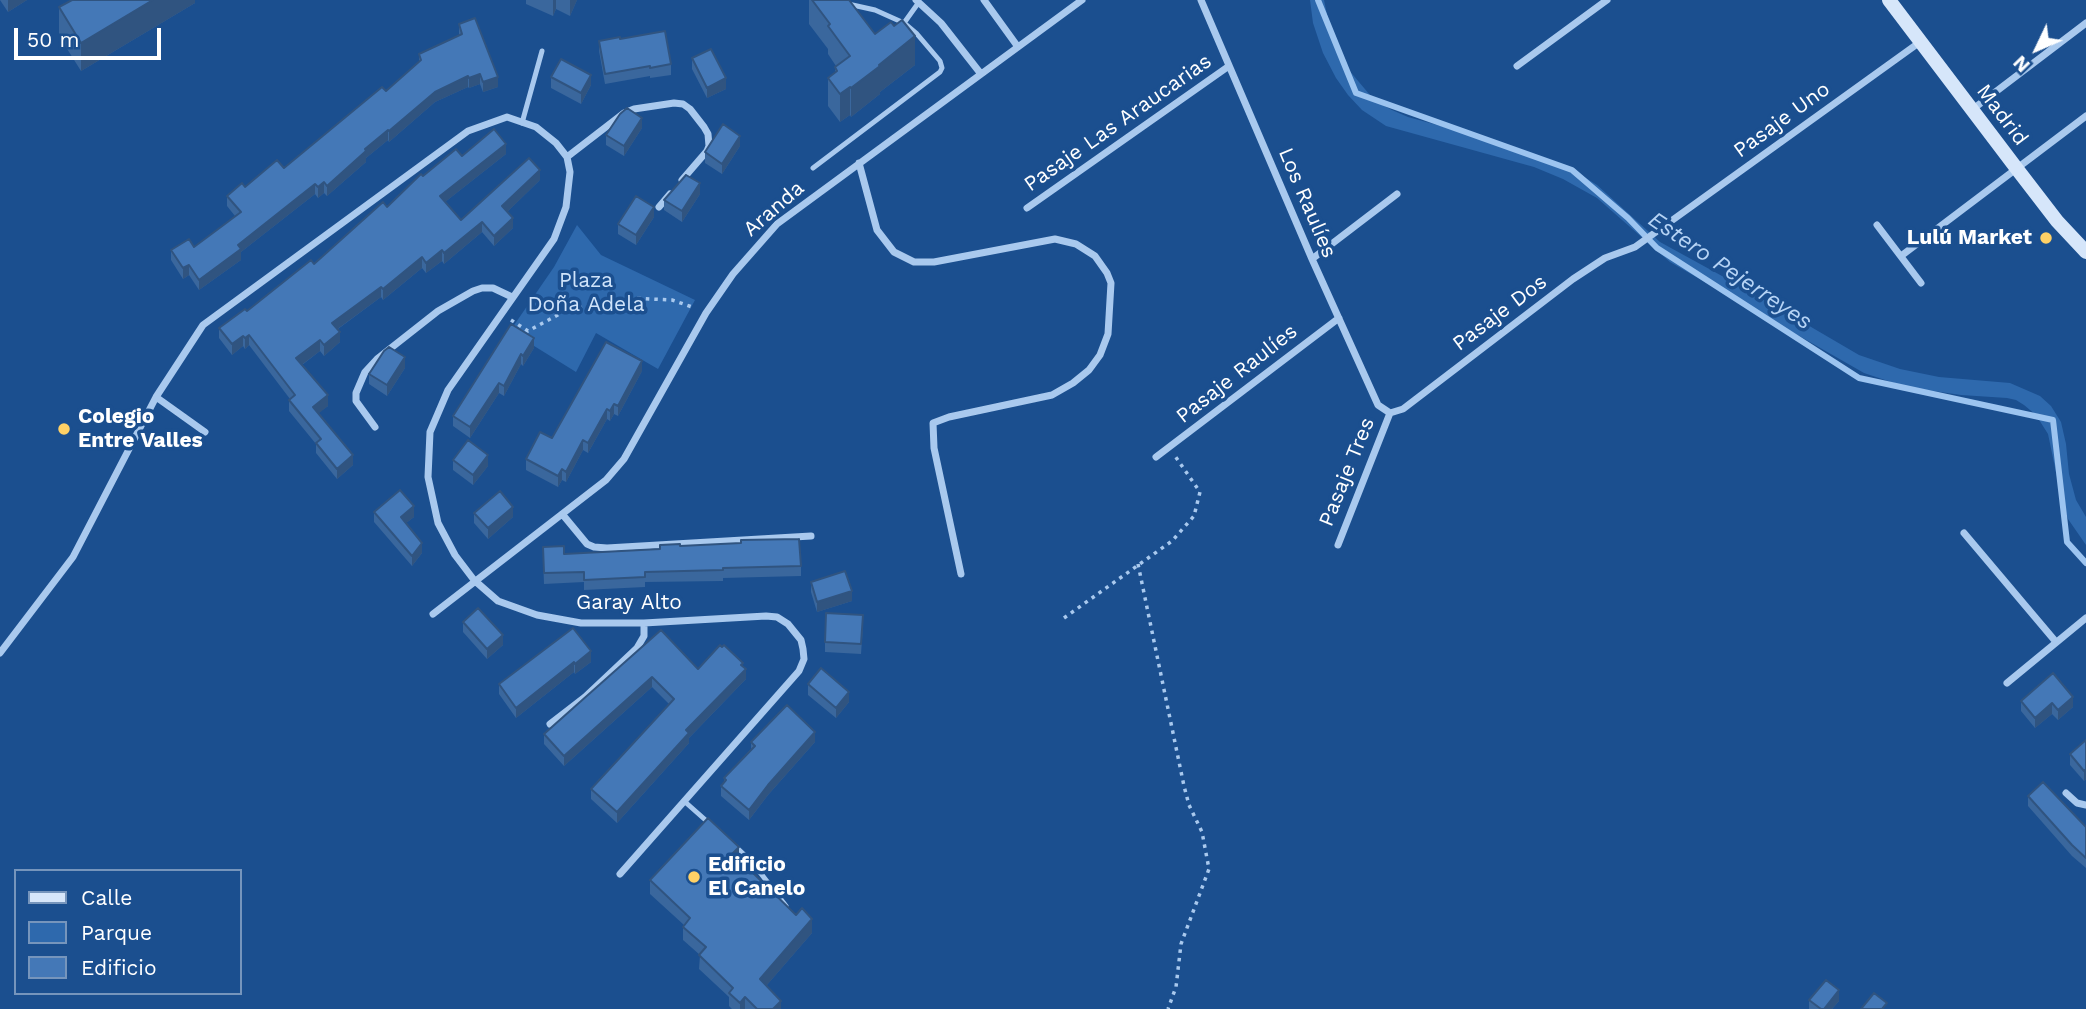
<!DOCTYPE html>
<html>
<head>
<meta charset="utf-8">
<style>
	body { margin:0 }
	#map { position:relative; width:2086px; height:1009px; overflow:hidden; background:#1b4f8f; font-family:"Work Sans",sans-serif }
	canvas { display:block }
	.legend { position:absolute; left:14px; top:869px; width:228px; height:126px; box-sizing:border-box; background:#1b4f8f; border:2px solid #7695bc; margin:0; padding:9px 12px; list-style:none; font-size:21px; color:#fff }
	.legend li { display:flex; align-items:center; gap:14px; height:35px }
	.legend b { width:35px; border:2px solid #7695bc }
	.north { position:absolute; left:2002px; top:14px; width:70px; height:70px; -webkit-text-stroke:5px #1b4f8f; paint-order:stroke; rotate:226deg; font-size:19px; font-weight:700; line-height:28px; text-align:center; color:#fff }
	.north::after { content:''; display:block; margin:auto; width:24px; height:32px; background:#fff; clip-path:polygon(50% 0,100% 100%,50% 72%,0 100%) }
	.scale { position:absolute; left:14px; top:28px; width:147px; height:32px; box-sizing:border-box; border:4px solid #fff; border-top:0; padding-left:9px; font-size:21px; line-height:24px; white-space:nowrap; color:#fff; -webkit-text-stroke:5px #1b4f8f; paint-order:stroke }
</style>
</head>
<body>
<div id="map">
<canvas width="2086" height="1009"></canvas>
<ul class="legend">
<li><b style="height:9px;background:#d6e6fa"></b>Calle</li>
<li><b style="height:19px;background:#2e69ad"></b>Parque</li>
<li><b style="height:19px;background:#4478b7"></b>Edificio</li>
</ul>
<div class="north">N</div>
<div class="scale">50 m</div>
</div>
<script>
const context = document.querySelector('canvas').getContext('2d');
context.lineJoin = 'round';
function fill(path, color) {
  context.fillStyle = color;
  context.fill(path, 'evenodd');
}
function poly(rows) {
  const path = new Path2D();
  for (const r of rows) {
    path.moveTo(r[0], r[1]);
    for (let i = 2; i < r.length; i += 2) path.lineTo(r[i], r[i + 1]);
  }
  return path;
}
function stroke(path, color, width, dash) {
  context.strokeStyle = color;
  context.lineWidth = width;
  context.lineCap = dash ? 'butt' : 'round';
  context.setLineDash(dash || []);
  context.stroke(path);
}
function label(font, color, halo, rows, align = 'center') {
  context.font = font + ' "Work Sans",sans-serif';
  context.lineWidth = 7;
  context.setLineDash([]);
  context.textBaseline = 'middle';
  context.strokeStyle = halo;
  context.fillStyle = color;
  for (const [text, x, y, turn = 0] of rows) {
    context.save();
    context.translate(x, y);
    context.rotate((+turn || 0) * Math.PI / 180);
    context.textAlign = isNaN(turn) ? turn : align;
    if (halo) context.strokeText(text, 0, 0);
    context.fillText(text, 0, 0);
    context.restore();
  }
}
const green = poly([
	[1310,0,1324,0,1330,29,1348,69,1375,101,1392,110,1408,117,1503,143,1578,173,1597,185,1660,242,1753,293,1859,355,1900,369,1939,377,2010,383,2040,396,2051,406,2061,422,2066,444,2069,474,2076,500,2086,517,2086,545,2068,519,2062,501,2048,434,2036,415,2024,405,2016,400,2007,398,1961,395,1906,387,1864,373,1670,262,1597,198,1563,179,1534,167,1386,126,1362,110,1348,95,1336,78,1323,53,1313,23],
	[577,225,601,255,695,300,658,369,596,333,576,372,510,331,554,267]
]);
const stream = poly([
	[1318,0,1356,93,1572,170,1628,218,1657,248,1859,378,2053,420,2067,542,2086,563]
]);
const path = poly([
	[511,320,528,331,567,310,630,298,672,300,695,308],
	[1138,564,1184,786,1189,805,1202,832,1209,869,1181,944,1176,987,1168,1009],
	[1064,618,1172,541,1194,516,1200,492,1175,456]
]);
const lane = poly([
	[848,4,875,10,904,23,919,2],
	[522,123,542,51],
	[813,168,940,72,942,68,940,61,917,34,904,23],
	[684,801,710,824],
	[736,847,752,862,786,906]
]);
const street = poly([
	[916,0,941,23,981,74],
	[984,0,1018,47],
	[1201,0,1312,259,1378,405,1390,413],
	[1517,66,1607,0],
	[1973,109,2086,23],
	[567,157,624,113,634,109,674,103,683,104,690,109,704,127,708,134,709,146,707,151,682,180],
	[859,163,877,230,894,252,914,262,934,262,1055,239,1076,244,1095,256,1107,273,1111,283,1108,334,1100,355,1089,370,1073,383,1052,395,949,417,933,423,934,448,961,574],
	[659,207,670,194],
	[1027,208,1229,66],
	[1877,225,1921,283],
	[1901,256,2086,116],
	[1312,259,1397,194],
	[156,397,205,432],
	[1390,413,1403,409,1573,279,1605,258,1635,247,1920,42],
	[375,427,356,401,356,393,365,372,377,359,438,311,473,291,482,288,493,288,512,297],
	[1156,457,1339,318],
	[563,515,587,544,594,547,607,548,811,536],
	[1964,533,2056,642],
	[1338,545,1390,413],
	[433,614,606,480,624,459,706,313,733,274,777,224,1082,0],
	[0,653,73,557,156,397,203,325,468,131,507,117,536,127,556,143,567,157,570,172,566,207,554,239,448,390,430,432,428,477,438,523,455,555,474,580,498,601,537,615,581,623,644,623,766,616,777,617,788,624,801,640,803,649,804,659,799,671,620,874],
	[2007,683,2086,618],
	[550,724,585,697,637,648,644,636,644,623],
	[2066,793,2077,803,2086,805]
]);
const secondary = poly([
	[1889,0,2017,169,2057,221,2086,252]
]);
const wall = poly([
	[0,0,27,0,8,12],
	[195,0,195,3,81,71,59,36,59,7],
	[526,0,577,0,570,16,556,9,553,16,526,4],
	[809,0,845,0,875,34,915,65,880,92,880,94,851,117,850,115,840,122,828,106,828,78,835,72,835,67,836,66,828,54,828,49,809,24],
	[459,24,498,87,483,92,480,84,469,88,468,87,435,102,389,142,388,140,366,158,366,162,327,196,324,193,318,198,315,194,241,252,241,260,199,290,189,275,183,279,171,260,171,250,194,247,235,216,227,206,227,196,284,168,386,91,419,62,419,54,459,35],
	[620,39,671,64,671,75,650,78,650,76,605,84,599,51,599,41],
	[692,58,726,89,707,98,692,69],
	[551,77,591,85,581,104,551,88],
	[642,128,624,156,606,145,606,135],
	[740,146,722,174,705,163,705,152],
	[506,154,445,202,461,220,540,180,507,212,513,228,494,246,482,232,444,264,442,261,426,273,422,268,383,300,381,297,338,329,340,342,324,356,320,351,302,365,328,406,318,413,353,465,337,479,316,453,316,444,289,411,289,400,290,399,249,345,245,349,243,346,232,355,219,338,219,328,247,311,314,264,387,207,423,176,462,156],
	[700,194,682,222,664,210,664,200],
	[654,217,636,245,618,234,618,224],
	[511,324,534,348,523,366,521,364,504,396,499,393,470,438,453,426,453,416],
	[405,368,387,396,369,384,369,374],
	[642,371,618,416,614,414,610,421,607,419,588,453,583,450,566,482,562,480,558,487,526,470,526,459,552,438],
	[453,460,488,466,473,485,453,470],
	[374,512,414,517,406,523,422,553,412,566,374,522],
	[474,513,513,517,488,539,474,523],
	[680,546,801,566,801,576,723,578,723,581,645,582,645,587,584,590,584,582,544,584,543,557,564,554,660,549],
	[811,582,852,601,817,612,811,592],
	[463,622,503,645,487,659,463,632],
	[863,626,861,654,825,652,825,642],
	[573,628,591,662,575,674,574,672,516,718,499,694,499,684],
	[661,630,698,669,743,667,746,679,689,738,689,743,617,823,591,799,591,789,669,704,652,687,564,766,544,744,544,734],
	[2053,673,2073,707,2058,720,2052,714,2035,728,2021,711,2021,701],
	[808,684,849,702,836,718,808,695],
	[2086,740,2086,779,2084,781,2070,765,2070,754],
	[751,742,815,742,768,795,749,820,721,796,721,786,724,783,724,778,751,749],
	[2028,796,2086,827,2086,868,2072,856,2028,806],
	[738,861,812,933,766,986,781,1009,732,1009,729,1006,729,997,699,969,700,955,683,940,683,927,684,925,650,894,650,880],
	[1809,1000,1839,1001,1832,1009,1809,1009]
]);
const shadedWall = poly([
	[8,0,27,0,8,12],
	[153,0,195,0,195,3,81,71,81,43],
	[553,0,556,0,556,9,553,16],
	[570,0,577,0,570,16],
	[915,36,915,65,880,92,880,94,851,117,851,88],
	[480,74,480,84,469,88,469,78],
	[591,75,591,85,581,104,581,93],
	[468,76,468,87,435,102,389,142,389,131,435,92],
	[498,77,498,87,483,92,483,82],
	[726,78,726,89,707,98,707,88],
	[850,87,850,115,840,122,840,94],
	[642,118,642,128,624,156,624,146],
	[388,130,388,140,366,158,366,162,327,196,327,186,365,149],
	[740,136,740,146,722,174,722,164],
	[506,144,506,154,440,206,440,196],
	[540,170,540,180,502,217,502,206],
	[324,182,324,193,318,198,318,187],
	[700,183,700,194,682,222,682,211],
	[315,184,315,194,241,252,241,260,199,290,199,280,238,245],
	[654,207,654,217,636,245,636,235],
	[513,218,513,228,494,246,494,236],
	[482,222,482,232,444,264,444,253],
	[442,250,442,261,426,273,426,263],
	[422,257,422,268,383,300,383,289],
	[189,265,189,275,183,279,183,268],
	[381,287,381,297,332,333,332,323],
	[340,332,340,342,324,356,324,345],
	[249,335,249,345,245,349,245,338],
	[243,336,243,346,232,355,232,344],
	[534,338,534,348,523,366,523,356],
	[320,340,320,351,296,369,296,358],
	[521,354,521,364,504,396,504,386],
	[405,357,405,368,387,396,387,385],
	[642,361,642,371,618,416,618,406],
	[499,383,499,393,470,438,470,427],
	[328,395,328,406,313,418,313,407],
	[614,404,614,414,610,421,610,411],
	[607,409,607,419,588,453,588,443],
	[583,440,583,450,566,482,566,472],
	[353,455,353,465,337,479,337,469],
	[488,455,488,466,473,485,473,475],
	[562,469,562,480,558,487,558,476],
	[414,506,414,517,401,527,401,517],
	[513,507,513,517,488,539,488,528],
	[422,543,422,553,412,566,412,556],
	[852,591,852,601,817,612,817,602],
	[503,635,503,645,487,659,487,649],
	[591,651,591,662,575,674,575,664],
	[574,662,574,672,516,718,516,708],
	[743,663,743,672,746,669,746,679,689,738,689,743,617,823,617,812],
	[652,677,652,687,564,766,564,756],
	[849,692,849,702,836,718,836,708],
	[2073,697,2073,707,2058,720,2058,710],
	[2052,703,2052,714,2035,728,2035,718],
	[815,732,815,742,768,795,749,820,749,810,768,785],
	[2086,769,2086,779,2084,781,2084,771],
	[739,847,739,861,731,869,731,855],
	[812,919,812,933,760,993,760,979],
	[1839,990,1839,1001,1832,1009,1824,1009],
	[745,997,745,1009,740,1009,740,1003],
	[781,1001,781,1009,773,1009]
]);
const building = poly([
	[72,0,153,0,81,43,59,7,72,0],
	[812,0,849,0,875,34,891,22,894,26,902,20,915,36,879,65,880,66,851,88,850,87,840,94,828,78,837,71,835,67,850,56,828,26,830,24,812,0],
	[475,18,498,77,483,82,480,74,469,78,468,76,435,92,389,131,388,130,365,149,366,151,327,186,324,182,318,187,315,184,238,245,241,249,199,280,189,265,183,268,171,250,189,239,194,247,241,212,227,196,242,183,245,187,277,160,284,168,382,87,386,91,421,60,419,54,462,34,459,24,475,18],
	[665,31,671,64,650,68,650,66,605,74,599,41,620,37,620,39,665,31],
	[711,49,726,78,707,88,692,58,711,49],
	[561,59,591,75,581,93,551,77,561,59],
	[627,108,642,118,624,146,606,135,620,114,627,108],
	[723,124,740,136,722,164,705,152,723,124],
	[494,129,506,144,440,196,461,220,529,158,540,170,502,206,513,218,494,236,482,222,444,253,442,250,426,263,422,257,383,289,381,287,332,323,340,332,324,345,320,340,296,358,328,395,313,407,353,455,337,469,316,443,321,439,289,400,295,395,249,335,245,338,243,336,232,344,219,328,245,309,247,311,311,260,314,264,383,202,387,207,421,174,423,176,456,149,462,156,494,129],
	[686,175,700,183,682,211,664,200,686,175],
	[636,196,654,207,636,235,618,224,636,196],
	[511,324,534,338,523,356,521,354,504,386,499,383,470,427,453,416,511,324],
	[606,342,642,361,618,406,614,404,610,411,607,409,588,443,583,440,566,472,562,469,558,476,526,459,540,432,552,438,606,342],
	[389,347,405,357,387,385,369,374,384,351,389,347],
	[468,440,488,455,473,475,453,460,468,440],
	[400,490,414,506,401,517,422,543,412,556,374,512,400,490],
	[500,491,513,507,488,528,474,513,500,491],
	[799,539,801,566,723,568,723,570,645,572,645,577,584,580,584,572,544,573,543,547,564,546,564,554,660,549,660,545,680,544,680,546,741,543,741,540,799,539],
	[845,571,852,591,817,602,811,582,845,571],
	[478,608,503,635,487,649,463,622,478,608],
	[826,613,863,615,861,644,825,642,826,613],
	[573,628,591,651,575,664,574,662,516,708,499,684,573,628],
	[661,630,698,669,720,645,722,647,724,645,743,663,741,665,746,669,686,730,689,733,617,812,591,789,674,699,652,677,564,756,544,734,661,630],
	[821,668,849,692,836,708,808,684,821,668],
	[2053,673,2073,697,2058,710,2052,703,2035,718,2021,701,2053,673],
	[787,705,815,732,768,785,749,810,721,786,726,780,724,778,755,746,751,742,787,705],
	[2086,740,2086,769,2084,771,2070,754,2086,740],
	[2043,782,2086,827,2086,858,2072,845,2028,796,2043,782],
	[708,818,739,847,731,855,750,870,796,915,802,908,812,919,760,979,781,1001,773,1009,757,1009,745,997,740,1003,729,993,733,988,699,955,706,947,683,927,690,918,650,880,708,818],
	[1826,980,1839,990,1824,1009,1821,1009,1809,1000,1826,980],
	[1874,993,1887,1003,1882,1009,1861,1009,1874,993]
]);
const markers = [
	[2046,238,7,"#ffd166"],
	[64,429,7,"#ffd166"],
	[694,877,7,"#ffd166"]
];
const streetNames = [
	["Madrid",2002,115,53],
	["Pasaje Uno",1782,120,-36],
	["Pasaje Las Araucarias",1118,123,-35],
	["Los Raulíes",1307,203,67],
	["Aranda",774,209,-41],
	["Pasaje Dos",1500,313,-37],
	["Pasaje Raulíes",1237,374,-38],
	["Pasaje Tres",1347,472,-68],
	["Garay Alto",629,603]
];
const poiNames = [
	["Lulú Market",2032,238,"right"],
	["Colegio",78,417],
	["Entre Valles",78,441],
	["Edificio",708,865],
	["El Canelo",708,889]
];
const parkNames = [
	["Plaza",586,281],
	["Doña Adela",586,305]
];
const waterNames = [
	["Estero Pejerreyes",1730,271,34]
];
fill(green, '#2e69ad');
stroke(stream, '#9cc4f0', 6);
stroke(path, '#a9c9ee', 3.5, [3.5, 5]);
stroke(lane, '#a9c9ee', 5);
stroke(street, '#a9c9ee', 7);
stroke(secondary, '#d6e6fa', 14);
fill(wall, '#3a679d');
fill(shadedWall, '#305480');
fill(building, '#4478b7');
stroke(building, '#305480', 2);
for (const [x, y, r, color] of markers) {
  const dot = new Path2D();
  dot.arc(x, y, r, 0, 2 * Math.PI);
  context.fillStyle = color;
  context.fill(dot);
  stroke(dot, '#1b4f8f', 2.5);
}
label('21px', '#fff', '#1b4f8f', streetNames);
label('bold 21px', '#fff', '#1b4f8f', poiNames, 'left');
label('21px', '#cfe3fa', '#1b4f8f', parkNames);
label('italic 23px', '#b5d3f5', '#1b4f8f', waterNames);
</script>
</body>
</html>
